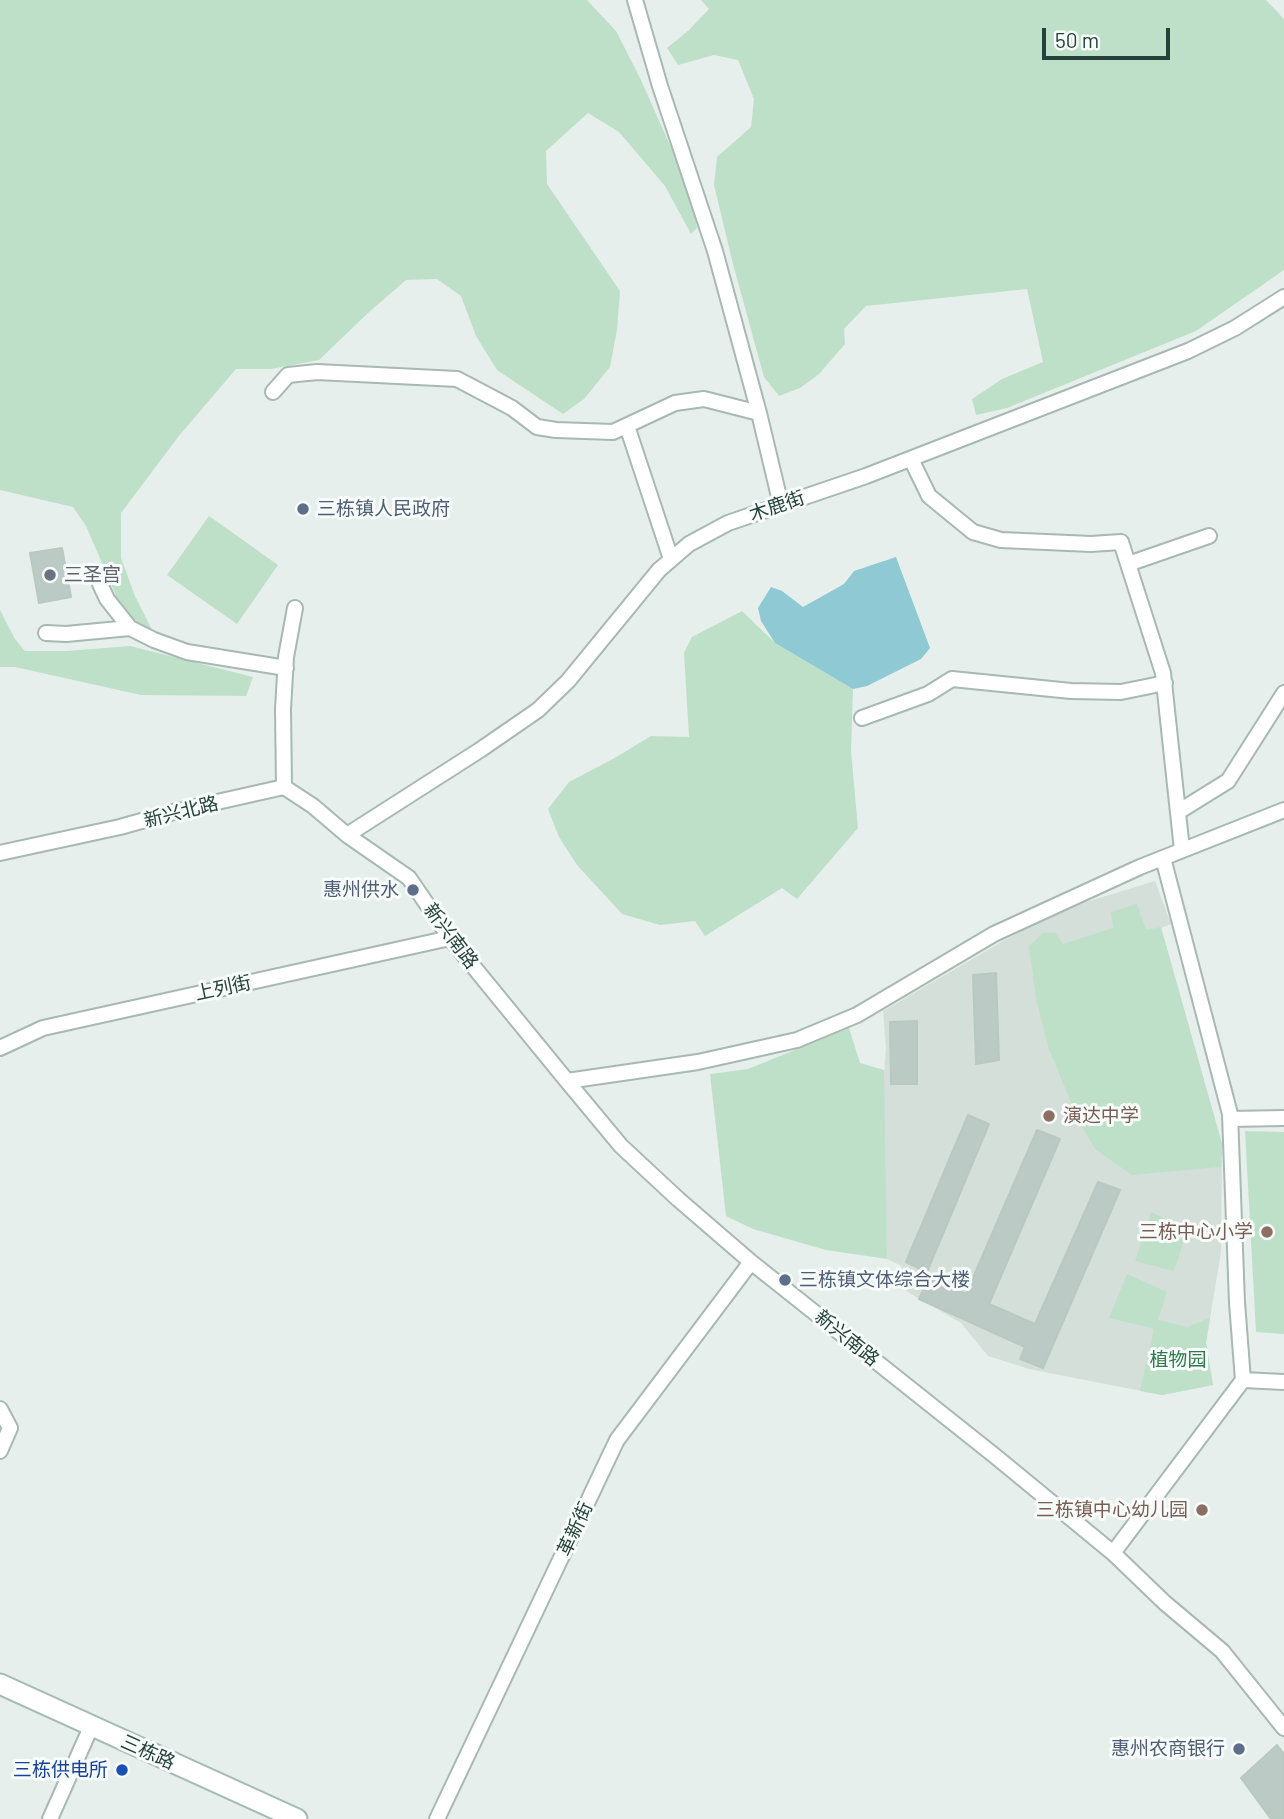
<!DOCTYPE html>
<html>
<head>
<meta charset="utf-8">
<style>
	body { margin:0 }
	#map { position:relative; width:1284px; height:1819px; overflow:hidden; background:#e6efeb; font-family:Barlow,sans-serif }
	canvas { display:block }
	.scale { position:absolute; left:1042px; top:28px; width:128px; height:32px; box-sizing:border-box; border:4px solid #24423a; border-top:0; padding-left:9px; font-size:21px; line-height:24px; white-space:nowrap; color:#24423a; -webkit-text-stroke:5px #f7fbf9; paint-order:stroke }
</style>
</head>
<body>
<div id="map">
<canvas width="1284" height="1819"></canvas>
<div class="scale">50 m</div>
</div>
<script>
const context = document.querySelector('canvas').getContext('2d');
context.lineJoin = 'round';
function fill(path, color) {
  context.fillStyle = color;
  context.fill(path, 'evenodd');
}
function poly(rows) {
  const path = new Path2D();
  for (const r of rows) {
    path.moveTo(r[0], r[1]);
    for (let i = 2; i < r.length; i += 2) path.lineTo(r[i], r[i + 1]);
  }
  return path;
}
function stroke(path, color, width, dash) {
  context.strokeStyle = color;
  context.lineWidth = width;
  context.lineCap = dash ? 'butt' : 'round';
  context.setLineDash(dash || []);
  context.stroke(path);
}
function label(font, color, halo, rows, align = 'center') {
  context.font = font + ' Barlow,"Noto Sans SC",sans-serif';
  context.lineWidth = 6;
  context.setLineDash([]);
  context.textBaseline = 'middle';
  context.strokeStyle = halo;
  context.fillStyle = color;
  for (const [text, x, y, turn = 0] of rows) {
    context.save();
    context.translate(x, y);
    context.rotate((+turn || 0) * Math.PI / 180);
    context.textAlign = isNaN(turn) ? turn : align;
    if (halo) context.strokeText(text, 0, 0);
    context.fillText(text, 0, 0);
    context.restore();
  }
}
const built = poly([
	[1155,881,1171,924,1161,928,1222,1144,1221,1252,1206,1343,1213,1385,1162,1395,1029,1369,988,1356,961,1323,896,1285,902,1266,887,1259,883,1089,886,1048,883,1011,1003,941,1063,909]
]);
const green = poly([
	[0,0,587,0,616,31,640,78,690,190,697,228,691,234,665,186,619,132,588,113,546,151,547,184,620,291,617,330,610,367,584,399,563,414,497,370,476,336,461,296,437,279,406,280,368,313,319,360,271,369,236,369,178,437,121,513,121,558,135,596,152,630,142,627,129,617,120,605,86,526,73,507,0,490],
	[701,0,1266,0,1284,19,1284,270,1196,331,1007,408,976,415,972,399,1002,379,1043,362,1027,289,866,306,844,329,845,344,819,374,800,388,779,396,764,377,733,264,714,185,717,157,751,127,754,99,738,60,714,55,678,65,667,48,689,30,709,9],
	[209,516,278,565,237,624,167,575],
	[0,610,15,639,25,651,67,651,130,646,253,677,246,696,141,695,15,667,0,667],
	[742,611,775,643,853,689,851,751,858,828,797,899,782,888,705,936,695,921,660,925,622,914,577,865,559,837,548,809,569,782,613,759,651,736,689,737,684,653,692,637],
	[1137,904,1146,930,1161,927,1222,1144,1221,1167,1132,1175,1096,1150,1080,1124,1049,1049,1036,999,1029,946,1043,933,1055,932,1063,944,1113,928,1111,912],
	[849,1028,860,1063,884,1070,887,1259,826,1250,753,1229,726,1216,710,1074,748,1069],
	[1245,1131,1284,1132,1284,1334,1256,1332],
	[1151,1212,1162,1217,1184,1241,1174,1271,1135,1261],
	[1127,1274,1167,1292,1158,1320,1187,1327,1210,1318,1206,1343,1213,1385,1162,1395,1140,1391,1154,1329,1109,1318]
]);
const water = poly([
	[896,557,930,648,921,659,867,686,853,689,775,643,761,621,758,608,771,587,782,591,803,607,844,584,854,571]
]);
const building = poly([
	[62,548,71,597,39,603,30,553,62,548],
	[996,973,999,1060,976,1064,973,975,996,973],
	[917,1021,917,1084,891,1084,890,1022,917,1021],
	[968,1115,989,1124,927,1272,906,1262,968,1115],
	[1037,1130,1060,1139,989,1304,1035,1324,1098,1182,1120,1190,1043,1368,1020,1359,1025,1347,919,1299,929,1278,966,1294,1037,1130],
	[1277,1745,1284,1754,1284,1819,1271,1819,1241,1778,1277,1745]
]);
const street = poly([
	[635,0,660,86,715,251,759,413],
	[273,392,288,375,317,372,457,379,512,408,537,427,556,430,613,432,675,403,704,399,759,413,781,505],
	[627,426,671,559],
	[911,459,929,496,973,532,1001,540,1091,544,1121,542,1163,673,1182,850],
	[1128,564,1209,536],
	[100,584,107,599,130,628,154,640,187,652,286,668],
	[46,633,66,634,130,628],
	[862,718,928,694,952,679,1071,691,1121,692,1165,683],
	[284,787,283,709,286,657,295,608],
	[1178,812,1228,781,1284,693],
	[347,835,480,750,538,710,568,681,659,570,689,544,728,523,866,476,1188,351,1235,328,1284,297],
	[0,853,120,827,177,811,284,787,313,806,347,835,409,878,450,938,567,1081,621,1146,678,1199,751,1262,995,1456,1113,1553,1165,1603,1222,1651,1284,1728],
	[1163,858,1230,1114,1237,1303,1243,1380],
	[0,1048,43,1028,450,938],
	[567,1081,698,1062,797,1040,857,1015,994,934,1140,867,1284,810],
	[1230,1119,1284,1118],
	[0,1409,10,1428,0,1451],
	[1113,1553,1243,1380,1284,1382],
	[50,1819,91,1727],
	[437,1819,617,1440,751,1262]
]);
const secondary = poly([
	[0,1684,297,1819]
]);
const markers = [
	[303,509,7,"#5c6f8a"],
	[50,575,7,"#6b7280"],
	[413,890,7,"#5c6f8a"],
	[1049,1116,7,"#8d6e63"],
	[1267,1232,7,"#8d6e63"],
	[785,1280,7,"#5c6f8a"],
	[1202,1510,7,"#8d6e63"],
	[1239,1749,7,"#5c6f8a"],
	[122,1770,7,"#1a4fb4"]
];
const streetNames = [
	["木鹿街",777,506,-19],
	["新兴北路",181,812,-14],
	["新兴南路",451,936,53],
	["上列街",223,988,-12],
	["新兴南路",847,1338,39],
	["革新街",575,1529,-65],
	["三栋路",148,1752,24]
];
const serviceNames = [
	["三栋镇人民政府",317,509],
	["惠州供水",399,890,"right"],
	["三栋镇文体综合大楼",799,1280],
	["惠州农商银行",1225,1749,"right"]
];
const worshipNames = [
	["三圣宫",64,575]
];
const educationNames = [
	["演达中学",1063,1116,"left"],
	["三栋中心小学",1253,1232],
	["三栋镇中心幼儿园",1188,1510]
];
const parkNames = [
	["植物园",1178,1360]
];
const transitNames = [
	["三栋供电所",108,1770]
];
fill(built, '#d4dfda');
fill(green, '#bfe0c8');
fill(water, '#8ec9d4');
fill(building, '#bbcac4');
stroke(building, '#b8c9c2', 2);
stroke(street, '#a8b8b2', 18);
stroke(secondary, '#a4bbb3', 23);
stroke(street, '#fff', 14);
stroke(secondary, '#fff', 19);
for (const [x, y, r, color] of markers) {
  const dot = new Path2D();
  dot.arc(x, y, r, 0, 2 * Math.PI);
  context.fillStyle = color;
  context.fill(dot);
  stroke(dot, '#f7fbf9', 2.5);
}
label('19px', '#24423a', '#f7fbf9', streetNames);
label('19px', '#4e5e75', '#f7fbf9', serviceNames, 'left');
label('19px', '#5b616d', '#f7fbf9', worshipNames, 'left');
label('19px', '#785e54', '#f7fbf9', educationNames, 'right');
label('19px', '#2d7a4b', '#f7fbf9', parkNames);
label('19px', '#164399', '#f7fbf9', transitNames, 'right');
</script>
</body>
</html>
